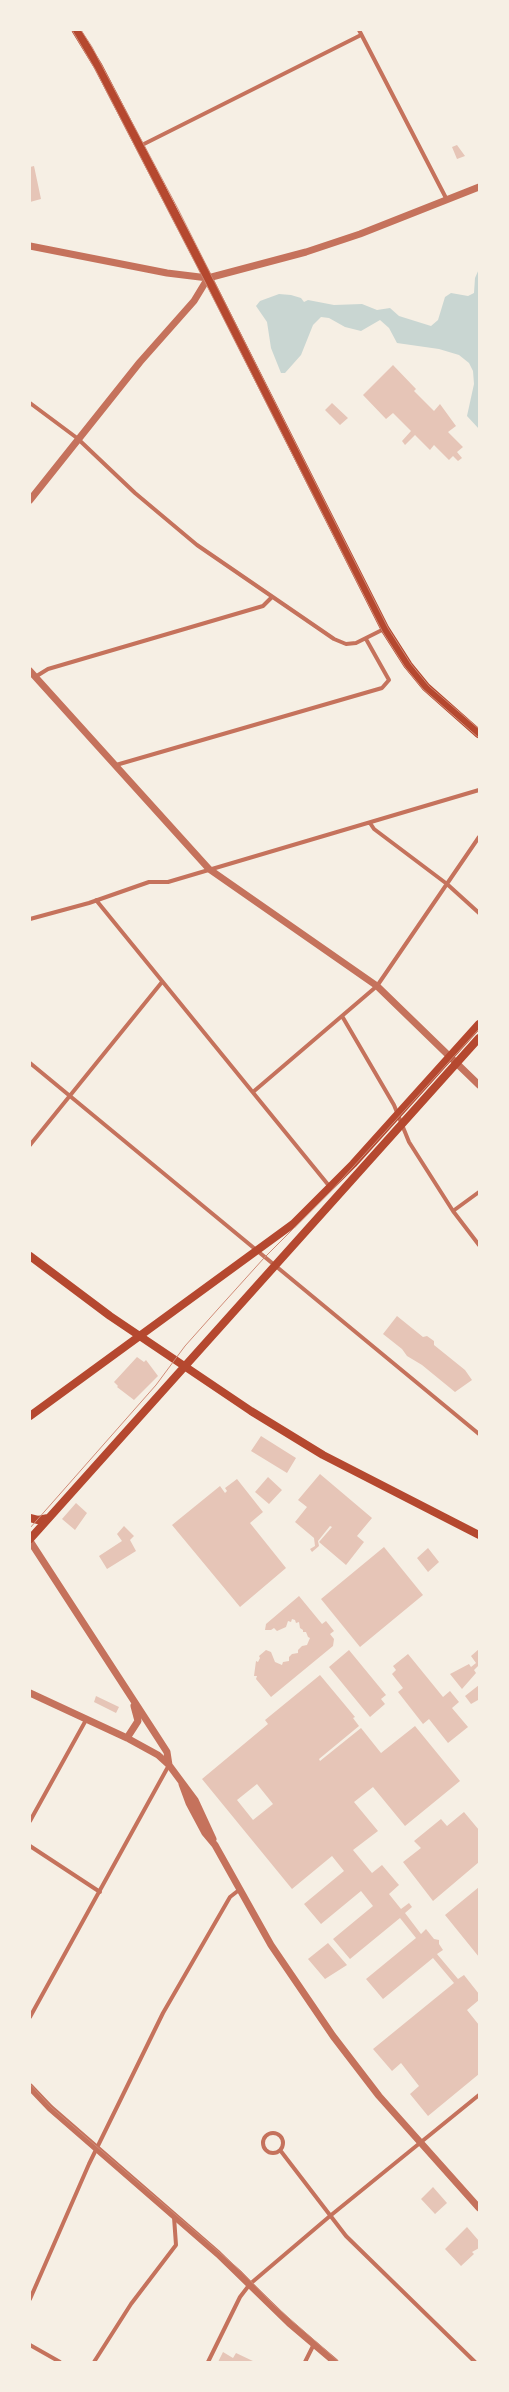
<!DOCTYPE html>
<html>
<head>
<meta charset="utf-8">
<style>
	body { margin:0 }
	#map { position:relative; width:509px; height:2392px; overflow:hidden; background:#f6efe4; font-family:"Space Grotesk",sans-serif }
	canvas { display:block }
	.frame { position:absolute; inset:0; border:31px solid #f6efe4; pointer-events:none }
</style>
</head>
<body>
<div id="map">
<canvas width="509" height="2392"></canvas>
<div class="frame"></div>
</div>
<script>
const context = document.querySelector('canvas').getContext('2d');
context.lineJoin = 'round';
function fill(path, color) {
  context.fillStyle = color;
  context.fill(path, 'evenodd');
}
function poly(rows) {
  const path = new Path2D();
  for (const r of rows) {
    if (r.length === 3) {
      path.moveTo(r[0] + r[2], r[1]);
      path.arc(r[0], r[1], r[2], 0, 2 * Math.PI);
      continue;
    }
    path.moveTo(r[0], r[1]);
    for (let i = 2; i < r.length; i += 2) path.lineTo(r[i], r[i + 1]);
  }
  return path;
}
function stroke(path, color, width, dash) {
  context.strokeStyle = color;
  context.lineWidth = width;
  context.lineCap = dash ? 'butt' : 'round';
  context.setLineDash(dash || []);
  context.stroke(path);
}
const water = poly([
	[479,269,479,429,467,416,474,384,473,371,469,363,459,355,439,349,397,343,389,328,380,320,361,331,345,327,329,318,321,317,313,325,301,355,285,373,281,373,271,348,267,322,256,306,260,301,279,294,291,295,301,298,304,302,308,300,334,305,362,304,377,310,390,308,399,316,431,326,438,320,445,297,451,293,468,296,474,293,475,278]
]);
const building = poly([
	[457,145,465,156,457,159,452,147],
	[34,166,41,199,30,202,30,167],
	[393,365,416,389,414,391,434,411,440,404,456,426,448,432,463,447,457,452,462,458,458,461,453,456,449,460,434,445,430,450,415,435,405,445,402,441,411,431,393,413,386,419,363,395],
	[332,403,348,418,340,425,325,410],
	[397,1316,423,1337,427,1336,434,1341,434,1345,465,1370,472,1380,455,1392,422,1365,407,1356,402,1349,383,1334],
	[137,1357,144,1362,146,1360,158,1376,134,1400,117,1387,118,1386,114,1382],
	[261,1436,296,1458,287,1473,251,1451],
	[320,1474,372,1518,357,1536,364,1542,346,1565,319,1542,332,1527,330,1526,318,1541,319,1546,312,1552,310,1549,315,1546,314,1538,295,1522,307,1507,298,1500],
	[268,1477,282,1490,269,1504,255,1492],
	[237,1479,263,1512,250,1523,286,1568,240,1607,172,1525,220,1486,225,1493,227,1491,225,1488],
	[76,1503,87,1513,75,1530,62,1519],
	[124,1526,134,1536,130,1540,136,1551,107,1569,99,1556,122,1541,117,1534],
	[384,1547,423,1595,360,1647,321,1599],
	[428,1548,439,1562,428,1572,417,1558],
	[299,1596,322,1624,326,1621,334,1631,330,1634,334,1639,333,1646,271,1697,256,1679,257,1676,254,1676,256,1661,258,1662,260,1658,259,1656,266,1650,271,1652,275,1662,282,1665,283,1662,289,1661,289,1657,292,1654,298,1653,298,1650,302,1646,307,1645,310,1638,308,1637,306,1632,303,1632,303,1630,300,1628,299,1622,296,1623,295,1620,292,1619,291,1622,288,1621,286,1627,277,1631,274,1628,271,1630,265,1630,266,1624],
	[479,1649,479,1665,474,1670,476,1673,462,1689,450,1674,469,1664,471,1667,476,1663,471,1656],
	[349,1650,386,1695,381,1699,385,1704,370,1717,329,1667],
	[408,1654,443,1697,450,1691,459,1702,452,1708,468,1727,448,1743,429,1719,423,1724,398,1692,403,1688,392,1674,396,1670,393,1666],
	[320,1675,355,1717,353,1718,359,1726,319,1759,320,1761,361,1728,381,1753,415,1726,460,1781,405,1826,373,1787,354,1802,378,1831,353,1850,372,1873,382,1865,399,1885,389,1894,401,1909,409,1903,412,1907,405,1913,421,1934,426,1929,434,1939,439,1940,439,1944,443,1950,437,1954,458,1979,464,1975,479,1994,479,2000,467,2010,479,2025,479,2074,428,2116,410,2094,419,2086,401,2063,392,2071,373,2049,454,1983,433,1958,383,1999,366,1979,416,1938,400,1918,350,1959,333,1939,373,1906,361,1891,321,1924,304,1904,344,1871,332,1856,292,1889,202,1779,268,1724,265,1720],
	[257,1784,273,1804,253,1820,237,1800],
	[479,1685,479,1701,478,1700,471,1704,465,1696],
	[96,1696,119,1707,116,1713,94,1702],
	[464,1812,479,1830,479,1862,433,1901,403,1862,421,1848,414,1841,441,1819,447,1826],
	[479,1887,479,1957,445,1915],
	[328,1943,347,1965,325,1979,308,1959],
	[433,2187,447,2203,435,2214,421,2199],
	[467,2227,479,2241,479,2248,472,2252,474,2254,461,2266,445,2249],
	[223,2352,233,2358,236,2353,255,2362,218,2362]
]);
const minor = poly([
	[359,30,447,200],
	[140,146,361,35],
	[30,403,77,438,135,493,197,545,334,639,346,644,356,643,384,629],
	[35,677,48,669,263,606,271,598],
	[116,765,382,688,389,680,366,639],
	[370,823,374,829,447,884,479,913],
	[96,900,330,1187],
	[30,919,89,903,149,882,168,882,479,790],
	[342,1016,394,1105,409,1142,453,1211,479,1245],
	[30,1063,479,1434],
	[253,1092,377,986,479,837],
	[30,1145,162,982],
	[453,1211,479,1192],
	[30,1821,86,1720],
	[30,1846,100,1892],
	[30,2017,169,1765],
	[273,2143,10],
	[280,2150,346,2236,475,2362],
	[30,2299,89,2164,163,2013,230,1897,239,1890],
	[30,2345,60,2362],
	[94,2362,131,2304,176,2245,174,2217],
	[208,2362,240,2297,250,2284,330,2216,479,2095],
	[305,2362,314,2344]
]);
const tertiary = poly([
	[30,246,167,273,208,278,306,252,360,234,479,187],
	[30,500,140,362,194,301,208,278],
	[30,671,209,869,377,986,479,1085],
	[30,1541,158,1738,167,1752,169,1765,195,1800,213,1839],
	[30,1693,127,1738,158,1755,169,1765],
	[127,1738,138,1721,134,1706],
	[182,1784,189,1803,205,1833,215,1845,271,1945,333,2036,379,2096,479,2208],
	[30,2087,50,2108,218,2254,289,2323,335,2362]
]);
const secondary = poly([
	[30,1256,110,1316,251,1411,323,1455,479,1535],
	[30,1416,293,1224,353,1164,479,1024],
	[30,1518,38,1520,48,1518],
	[30,1539,479,1038]
]);
const primary = poly([
	[76,30,98,66,208,278,385,629,408,665,426,687,479,734]
]);
const tram = poly([
	[72,30,95,69,203,278,382,631,405,667,423,689,479,738],
	[81,30,92,47,178,209,388,628,411,664,429,686,479,729],
	[30,1528,156,1385,185,1346,218,1309,264,1258,332,1190,479,1029],
	[30,2084,51,2107,241,2271,273,2304,339,2362]
]);
fill(water, '#c9d6d2');
fill(building, '#e6c5b7');
stroke(minor, '#c5725c', 4);
stroke(tertiary, '#c5725c', 7);
stroke(secondary, '#b5482f', 8);
stroke(primary, '#b5482f', 9);
stroke(tram, '#cf8b77', 1);
</script>
</body>
</html>
